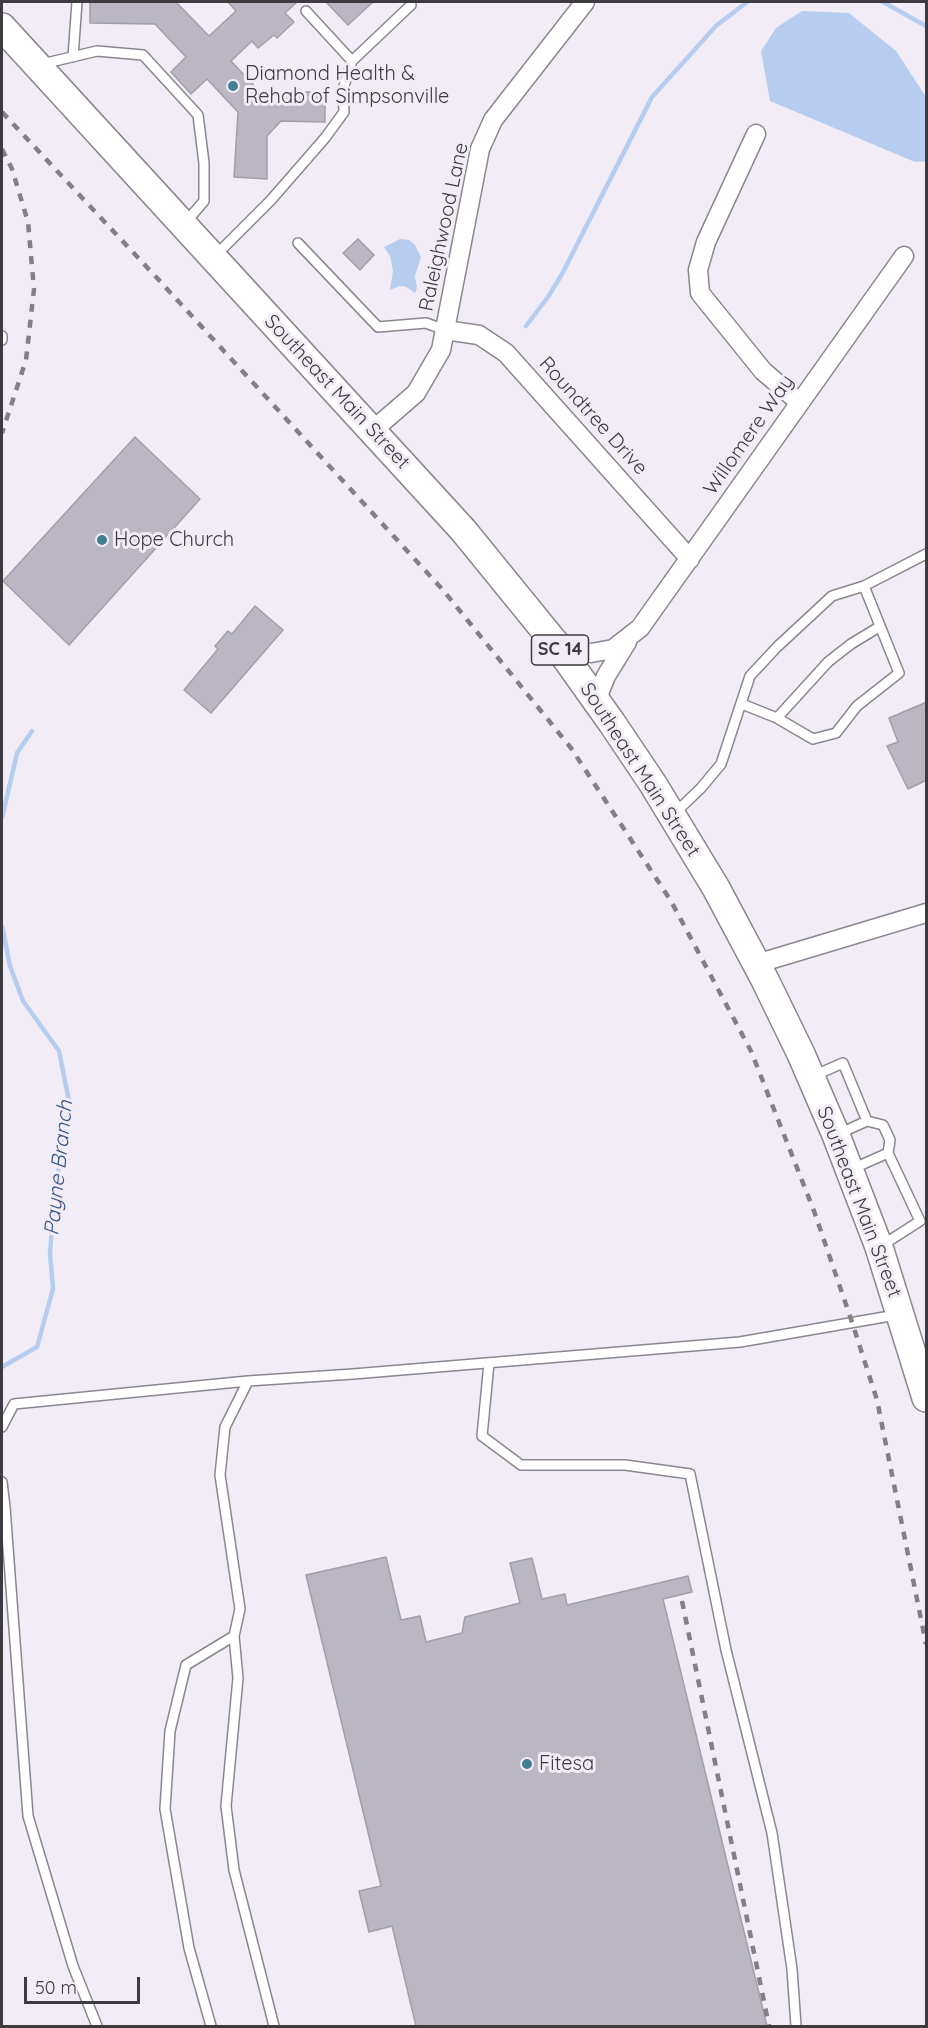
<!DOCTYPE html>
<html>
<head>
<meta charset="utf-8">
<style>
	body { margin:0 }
	#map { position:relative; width:928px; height:2028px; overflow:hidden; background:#f2ecf7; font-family:Quicksand,sans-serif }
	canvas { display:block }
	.frame { position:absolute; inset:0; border:3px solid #3d3b3f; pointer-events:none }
	.scale { position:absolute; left:24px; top:1977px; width:116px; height:27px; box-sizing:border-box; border:3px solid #3d3b3f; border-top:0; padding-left:8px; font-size:18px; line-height:21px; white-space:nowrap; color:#3d3b3f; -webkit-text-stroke:4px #f2ecf7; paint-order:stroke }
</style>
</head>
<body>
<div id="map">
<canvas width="928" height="2028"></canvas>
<div class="frame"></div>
<div class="scale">50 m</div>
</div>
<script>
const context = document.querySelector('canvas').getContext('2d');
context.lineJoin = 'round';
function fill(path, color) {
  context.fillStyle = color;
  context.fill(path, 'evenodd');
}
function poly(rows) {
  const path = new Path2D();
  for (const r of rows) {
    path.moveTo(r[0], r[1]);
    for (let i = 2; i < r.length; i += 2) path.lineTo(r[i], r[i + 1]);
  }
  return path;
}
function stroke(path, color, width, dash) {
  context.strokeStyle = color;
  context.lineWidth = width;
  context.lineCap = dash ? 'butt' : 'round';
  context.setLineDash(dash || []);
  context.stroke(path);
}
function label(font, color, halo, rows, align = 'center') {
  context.font = font + ' Quicksand,sans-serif';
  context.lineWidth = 6;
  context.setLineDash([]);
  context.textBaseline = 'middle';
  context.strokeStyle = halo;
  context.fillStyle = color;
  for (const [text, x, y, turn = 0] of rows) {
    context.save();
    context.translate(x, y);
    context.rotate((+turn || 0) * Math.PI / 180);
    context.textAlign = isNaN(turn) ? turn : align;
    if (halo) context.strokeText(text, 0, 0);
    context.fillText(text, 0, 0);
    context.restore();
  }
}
const water = poly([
	[802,11,849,13,896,51,926,97,926,161,915,162,770,101,761,51,776,28],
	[400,239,409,240,415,245,421,257,415,276,417,288,415,293,406,287,400,286,390,290,393,271,390,256,384,247]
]);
const stream = poly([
	[883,2,926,26],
	[526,326,548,297,562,274,652,97,716,26,747,2],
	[2,818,17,753,32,731],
	[2,926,10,966,23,1001,59,1051,70,1106,55,1191,50,1253,53,1289,37,1347,2,1367]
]);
const building = poly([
	[90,2,176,2,209,36,236,11,228,2,297,2,285,13,294,22,277,38,274,35,258,48,252,41,231,61,260,92,325,92,325,122,281,121,267,136,267,179,234,177,238,112,207,79,191,94,171,72,186,57,155,24,90,23,90,2],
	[326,2,373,2,348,25,326,2],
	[358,239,374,255,360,270,343,253,358,239],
	[135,437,200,499,69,645,3,581,135,437],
	[255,606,283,630,211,713,184,690,218,649,215,646,228,631,232,634,255,606],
	[927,702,927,780,908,789,887,746,898,742,889,718,927,702],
	[386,1557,401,1620,420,1616,426,1642,462,1633,465,1617,520,1603,510,1563,532,1558,542,1599,565,1594,567,1605,688,1576,692,1592,663,1599,767,2026,416,2026,392,1926,369,1932,359,1891,381,1886,306,1575,386,1557]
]);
const lane = poly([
	[306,11,352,61],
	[73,57,77,2],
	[42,64,97,51,143,55,198,115,204,163,204,201,186,222],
	[298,243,378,327,426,323,445,330],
	[215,256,271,200,325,138,344,112,343,89,352,61,411,5],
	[2,336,2,340],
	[864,586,926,554],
	[777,718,828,662,851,644,879,627],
	[674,814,701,788,721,764,750,676,777,647,832,596,864,586,899,673,857,706,836,733,813,739,777,718,742,704],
	[813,1076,843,1063,867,1121,838,1134],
	[867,1121,883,1125,890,1140,888,1153],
	[852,1169,888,1153,920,1221,881,1246],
	[489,1363,482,1436,521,1465,625,1465,690,1474,726,1650,772,1833,792,1969,796,2026],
	[2,1427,14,1404,248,1381,353,1374,740,1342,896,1315],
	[2,1482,5,1507,28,1816,73,1966,97,2026],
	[234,1636,238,1678,226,1806,234,1870,274,2026],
	[211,2026,189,1948,165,1809,170,1731,186,1665,234,1636,240,1609,220,1475,225,1427,248,1381]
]);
const street = poly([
	[756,134,706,242,698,270,700,293,763,371,799,402],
	[445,330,479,335,506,353,690,559],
	[372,431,416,393,441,350,480,149,493,120,585,2],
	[559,648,591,653,613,649,640,628,904,256],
	[596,701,606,676,627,642],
	[756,964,926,913]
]);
const primary = poly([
	[2,27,463,530,555,643,612,723,653,784,716,888,765,980,801,1054,836,1135,879,1247,926,1398]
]);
const rail = poly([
	[2,112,157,278,443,590,571,748,671,901,751,1051,814,1211,852,1322,877,1400,926,1644],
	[2,149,12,169,28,222,34,289,26,360,2,433],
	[682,1601,769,2026]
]);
const markers = [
	[233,86,6,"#427f95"],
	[102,540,6,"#427f95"],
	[527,1764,6,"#427f95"]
];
const shields = [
	[560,650,57]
];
const shieldNames = [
	["SC 14",560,650]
];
const poiNames = [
	["Diamond Health &",245,74],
	["Rehab of Simpsonville",245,97],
	["Hope Church",114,540],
	["Fitesa",539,1764]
];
const streetNames = [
	["Raleighwood Lane",444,227,-78],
	["Southeast Main Street",337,392,47],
	["Roundtree Drive",593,416,48],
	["Willomere Way",749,435,-55],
	["Southeast Main Street",640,770,57],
	["Southeast Main Street",859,1202,69]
];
const waterNames = [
	["Payne Branch",59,1168,-84]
];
fill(water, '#b7cdf0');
stroke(stream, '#b7cdf0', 4.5);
fill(building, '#bab7c2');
stroke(building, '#a19fa9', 1.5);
stroke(lane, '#8b868f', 12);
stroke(street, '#8b868f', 21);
stroke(primary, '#8b868f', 30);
stroke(lane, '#fff', 9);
stroke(street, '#fff', 18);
stroke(primary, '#fff', 27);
stroke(rail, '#837f86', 4.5, [8, 8]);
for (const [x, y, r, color] of markers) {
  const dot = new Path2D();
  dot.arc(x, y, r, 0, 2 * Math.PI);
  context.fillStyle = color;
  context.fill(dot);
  stroke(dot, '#f2ecf7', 2);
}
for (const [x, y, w] of shields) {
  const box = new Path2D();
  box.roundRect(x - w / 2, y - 15, w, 30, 4.5);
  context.fillStyle = '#f2ecf7';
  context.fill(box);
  stroke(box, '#3d3b3f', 1.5);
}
label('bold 18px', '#3d3b3f', null, shieldNames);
label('20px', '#3d3b3f', '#f2ecf7', poiNames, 'left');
label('20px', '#3d3b3f', '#f2ecf7', streetNames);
label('italic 21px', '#385684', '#f2ecf7', waterNames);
</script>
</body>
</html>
